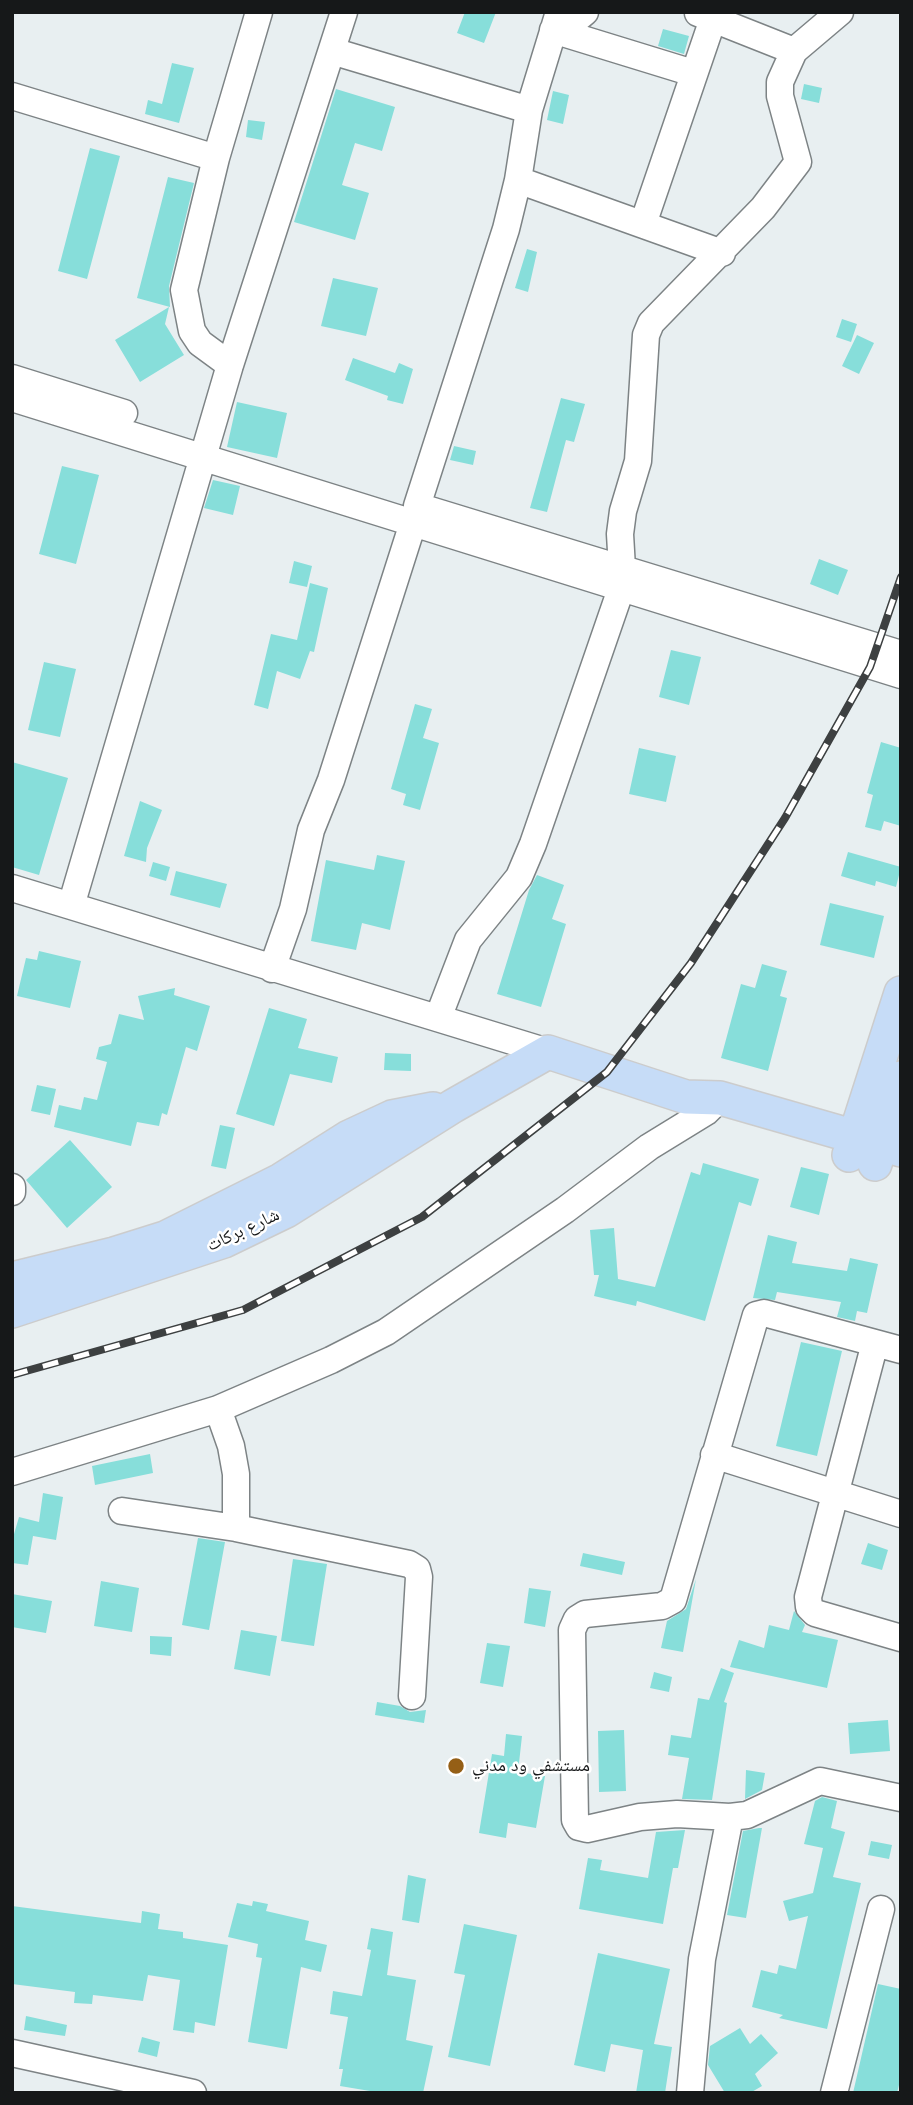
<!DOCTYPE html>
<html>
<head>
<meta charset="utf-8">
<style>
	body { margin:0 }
	#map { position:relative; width:913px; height:2105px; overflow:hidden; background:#e8eff1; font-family:Inter,sans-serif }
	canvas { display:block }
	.frame { position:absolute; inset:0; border:14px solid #161819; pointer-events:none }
</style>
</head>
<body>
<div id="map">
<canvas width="913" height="2105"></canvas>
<div class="frame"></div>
</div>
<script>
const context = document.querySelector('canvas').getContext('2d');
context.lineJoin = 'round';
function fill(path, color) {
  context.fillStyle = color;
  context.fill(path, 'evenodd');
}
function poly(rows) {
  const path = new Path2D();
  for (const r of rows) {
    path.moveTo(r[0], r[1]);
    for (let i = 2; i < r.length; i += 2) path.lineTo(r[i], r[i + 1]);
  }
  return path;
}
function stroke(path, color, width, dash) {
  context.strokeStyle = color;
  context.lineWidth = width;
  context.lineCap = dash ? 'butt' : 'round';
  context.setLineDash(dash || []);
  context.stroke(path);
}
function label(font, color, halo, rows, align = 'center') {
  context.font = font + ' Inter,"Noto Naskh Arabic",sans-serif';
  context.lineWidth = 5;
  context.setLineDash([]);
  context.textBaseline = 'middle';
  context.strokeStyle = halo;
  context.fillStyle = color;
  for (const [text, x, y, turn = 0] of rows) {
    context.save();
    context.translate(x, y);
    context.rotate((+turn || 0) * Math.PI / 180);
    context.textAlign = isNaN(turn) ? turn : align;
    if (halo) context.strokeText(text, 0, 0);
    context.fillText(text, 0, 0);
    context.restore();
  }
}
const building = poly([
	[465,12,496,12,484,43,457,33],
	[663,29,689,36,684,54,658,46],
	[172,63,194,68,179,123,145,114,148,100,162,104],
	[804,84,822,88,819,103,801,99],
	[336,89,395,107,382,151,355,143,342,185,369,193,355,240,294,222],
	[553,91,569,95,563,124,547,120],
	[248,120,265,122,262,140,246,137],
	[90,148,120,156,87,279,58,271],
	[168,177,194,183,169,286,170,307,137,298],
	[527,249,537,252,528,292,515,288],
	[333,278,378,288,366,336,321,326],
	[169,307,165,324,184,355,140,382,115,340],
	[842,319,857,324,851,342,836,337],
	[857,335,874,343,859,374,842,366],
	[353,358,395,373,399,363,413,369,403,404,387,400,388,396,345,380],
	[561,398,585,404,574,442,566,440,547,512,530,508],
	[237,402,287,413,277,458,227,447],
	[454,446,476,451,473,465,450,460],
	[62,466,99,475,76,564,39,554],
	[213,480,240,486,233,515,204,508],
	[819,559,848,570,838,595,810,584],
	[294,561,312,566,307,587,289,583],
	[310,583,328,588,314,652,310,651,300,679,277,671,268,709,254,705,271,634,297,640],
	[671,650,701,657,689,705,659,697],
	[44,662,76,669,60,737,28,730],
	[415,704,432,709,423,738,439,743,420,810,403,805,406,794,391,789],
	[881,742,901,748,901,826,884,821,881,831,865,827,873,795,867,793],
	[639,748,676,756,666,802,629,794],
	[12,762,68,778,39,875,12,867],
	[140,801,162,810,147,848,146,862,124,856],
	[848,852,901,867,896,887,876,881,875,886,841,876],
	[377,855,405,861,390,930,362,923,356,950,311,941,326,860,374,870],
	[153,862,170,867,166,881,149,876],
	[176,871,227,884,220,908,170,895],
	[537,875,564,885,552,919,566,924,541,1007,497,994,529,890],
	[830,903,884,916,874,958,820,945],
	[39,951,81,961,70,1008,17,996,26,958,37,960],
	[762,964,787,971,780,996,787,998,768,1071,721,1058,741,984,755,988],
	[175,988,174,995,210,1006,197,1051,186,1047,167,1115,162,1113,159,1126,137,1122,131,1146,54,1127,59,1105,81,1110,84,1097,97,1100,107,1062,96,1059,99,1047,111,1044,119,1014,144,1020,138,996],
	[269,1008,307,1019,298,1048,338,1057,332,1083,290,1074,274,1126,236,1114],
	[385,1053,411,1054,411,1071,384,1070],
	[37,1085,56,1089,50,1115,31,1111],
	[220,1125,235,1128,226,1169,211,1166],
	[70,1140,112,1187,67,1228,26,1180],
	[703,1163,759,1179,751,1206,739,1202,705,1321,637,1301,636,1306,594,1296,599,1275,594,1275,590,1230,614,1228,618,1279,655,1287,691,1172,700,1175],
	[801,1167,829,1174,819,1215,790,1207],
	[768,1235,797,1242,792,1263,847,1271,850,1258,878,1264,867,1313,857,1311,855,1321,837,1317,841,1302,777,1292,775,1300,753,1298],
	[801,1342,842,1351,817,1456,776,1446],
	[150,1454,153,1473,95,1485,92,1466],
	[43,1493,63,1497,56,1540,33,1536,28,1565,12,1563,12,1541,19,1517,39,1522],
	[198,1538,225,1542,209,1630,182,1625],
	[868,1543,888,1550,882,1570,861,1564],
	[583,1553,625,1562,622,1575,580,1566],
	[293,1559,327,1564,314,1646,281,1641],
	[696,1579,683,1652,661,1648,667,1621,686,1609],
	[101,1581,139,1588,132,1632,94,1626],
	[529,1588,551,1591,545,1627,524,1623],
	[12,1594,52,1601,46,1633,12,1627],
	[794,1611,805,1625,802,1632,838,1640,827,1688,730,1667,739,1640,764,1648,769,1625,789,1630],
	[241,1630,277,1636,270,1676,234,1669],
	[150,1636,172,1637,171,1656,150,1654],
	[487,1643,510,1646,503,1687,480,1683],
	[721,1668,734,1673,724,1702,727,1703,712,1800,682,1799,689,1758,668,1755,671,1735,691,1738,698,1698,709,1700],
	[654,1672,672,1677,669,1692,650,1688],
	[377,1702,400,1706,410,1712,426,1710,424,1723,375,1715],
	[888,1720,890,1751,850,1754,848,1723],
	[624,1730,626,1791,599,1792,598,1731],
	[506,1734,522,1736,518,1772,545,1776,536,1828,508,1823,506,1838,479,1833,492,1754,504,1756],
	[746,1770,765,1773,762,1790,745,1799],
	[822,1797,837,1801,831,1828,845,1832,833,1877,861,1883,827,2029,779,2018,783,2015,752,2007,761,1970,777,1974,779,1965,796,1969,808,1916,789,1921,783,1901,813,1893,823,1848,804,1844,815,1801],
	[759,1828,762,1828,746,1918,727,1915,743,1831],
	[685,1830,678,1868,673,1868,663,1924,579,1909,588,1858,602,1860,600,1870,648,1878,656,1832],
	[871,1841,892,1845,889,1859,868,1855],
	[408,1875,426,1879,419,1923,402,1920],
	[253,1901,268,1904,266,1911,309,1921,305,1940,327,1945,321,1972,301,1967,287,2049,248,2042,262,1958,256,1957,258,1944,228,1937,237,1903,252,1906],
	[12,1906,141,1923,142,1911,160,1914,158,1929,183,1932,183,1938,228,1945,215,2026,195,2022,194,2033,173,2030,180,1980,148,1975,143,2001,93,1995,92,2004,74,2003,75,1992,12,1984],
	[464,1924,517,1935,490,2066,448,2057,465,1975,454,1973],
	[371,1928,393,1932,387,1975,416,1980,406,2040,433,2046,423,2093,382,2093,340,2086,343,2069,339,2069,348,2017,330,2014,333,1991,362,1996,371,1950,367,1949],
	[598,1953,670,1969,654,2044,672,2047,665,2093,636,2093,643,2050,611,2044,605,2072,574,2065],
	[878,1984,901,1989,901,2077,897,2093,853,2093],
	[26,2016,67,2025,65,2036,24,2030],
	[740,2028,750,2044,761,2034,778,2053,755,2074,762,2086,750,2093,725,2093,708,2065,710,2046],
	[142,2037,160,2042,157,2057,138,2052]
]);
const minor = poly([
	[344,12,230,365,71,906,548,1052],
	[698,13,794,51],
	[553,30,693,73],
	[561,32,585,12],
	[332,51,529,110],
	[12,96,216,158],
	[518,180,722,253],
	[643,224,713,19],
	[230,365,200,343,192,331,184,290,216,158,259,12],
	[12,378,124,413],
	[12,398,901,675],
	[417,506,506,229,518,180,529,110,559,12],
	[430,510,901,654],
	[622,568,620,534,623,511,638,461,646,335,651,323,763,208,798,162,780,96,780,82,794,51,840,12],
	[12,888,71,906],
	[272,969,293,909,311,830,331,780,413,523],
	[438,1018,468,940,519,877,533,844,621,589],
	[12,1187,12,1192],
	[875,1343,808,1597,809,1607,815,1613,901,1638],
	[901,1350,764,1313,756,1315,673,1600,662,1606,585,1614,577,1619,572,1630,575,1820,579,1827,587,1829,640,1817,677,1814,730,1817,747,1815,820,1781,901,1798],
	[218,1409,231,1446,236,1474,236,1528],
	[714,1455,901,1514],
	[12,1472,218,1409,331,1360,386,1332,565,1210,649,1147,706,1112,720,1098],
	[122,1511,236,1528,409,1564,417,1569,419,1577,412,1696],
	[12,2053,193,2093],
	[690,2093,702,1959,730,1817],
	[834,2093,881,1909]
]);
const major = poly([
	[849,1155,901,993],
	[875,1164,901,1078],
	[12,1279,114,1254,165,1238,281,1180,349,1137,392,1117,433,1109],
	[12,1311,224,1241,286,1211,453,1106,548,1052,686,1097,720,1098,901,1150]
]);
const rail = poly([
	[12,1375,243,1310,422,1217,607,1072,691,963,785,818,870,667,901,577]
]);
const markers = [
	[456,1766,9,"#955f16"]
];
const streetNames = [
	["شارع بركات",243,1230,-25]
];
const poiNames = [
	["مستشفي ود مدني",472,1766]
];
fill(building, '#87deda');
stroke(minor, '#7d8385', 29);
stroke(major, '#ccc', 36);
stroke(minor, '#fff', 26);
stroke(major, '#c6dcf7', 33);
stroke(rail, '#3d4041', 8);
stroke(rail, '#fff', 5, [16]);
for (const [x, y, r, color] of markers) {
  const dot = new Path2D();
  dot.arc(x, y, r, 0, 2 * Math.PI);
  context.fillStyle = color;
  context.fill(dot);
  stroke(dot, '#fff', 2.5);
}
label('18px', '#161819', '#fff', streetNames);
label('18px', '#161819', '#fff', poiNames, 'left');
</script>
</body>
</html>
